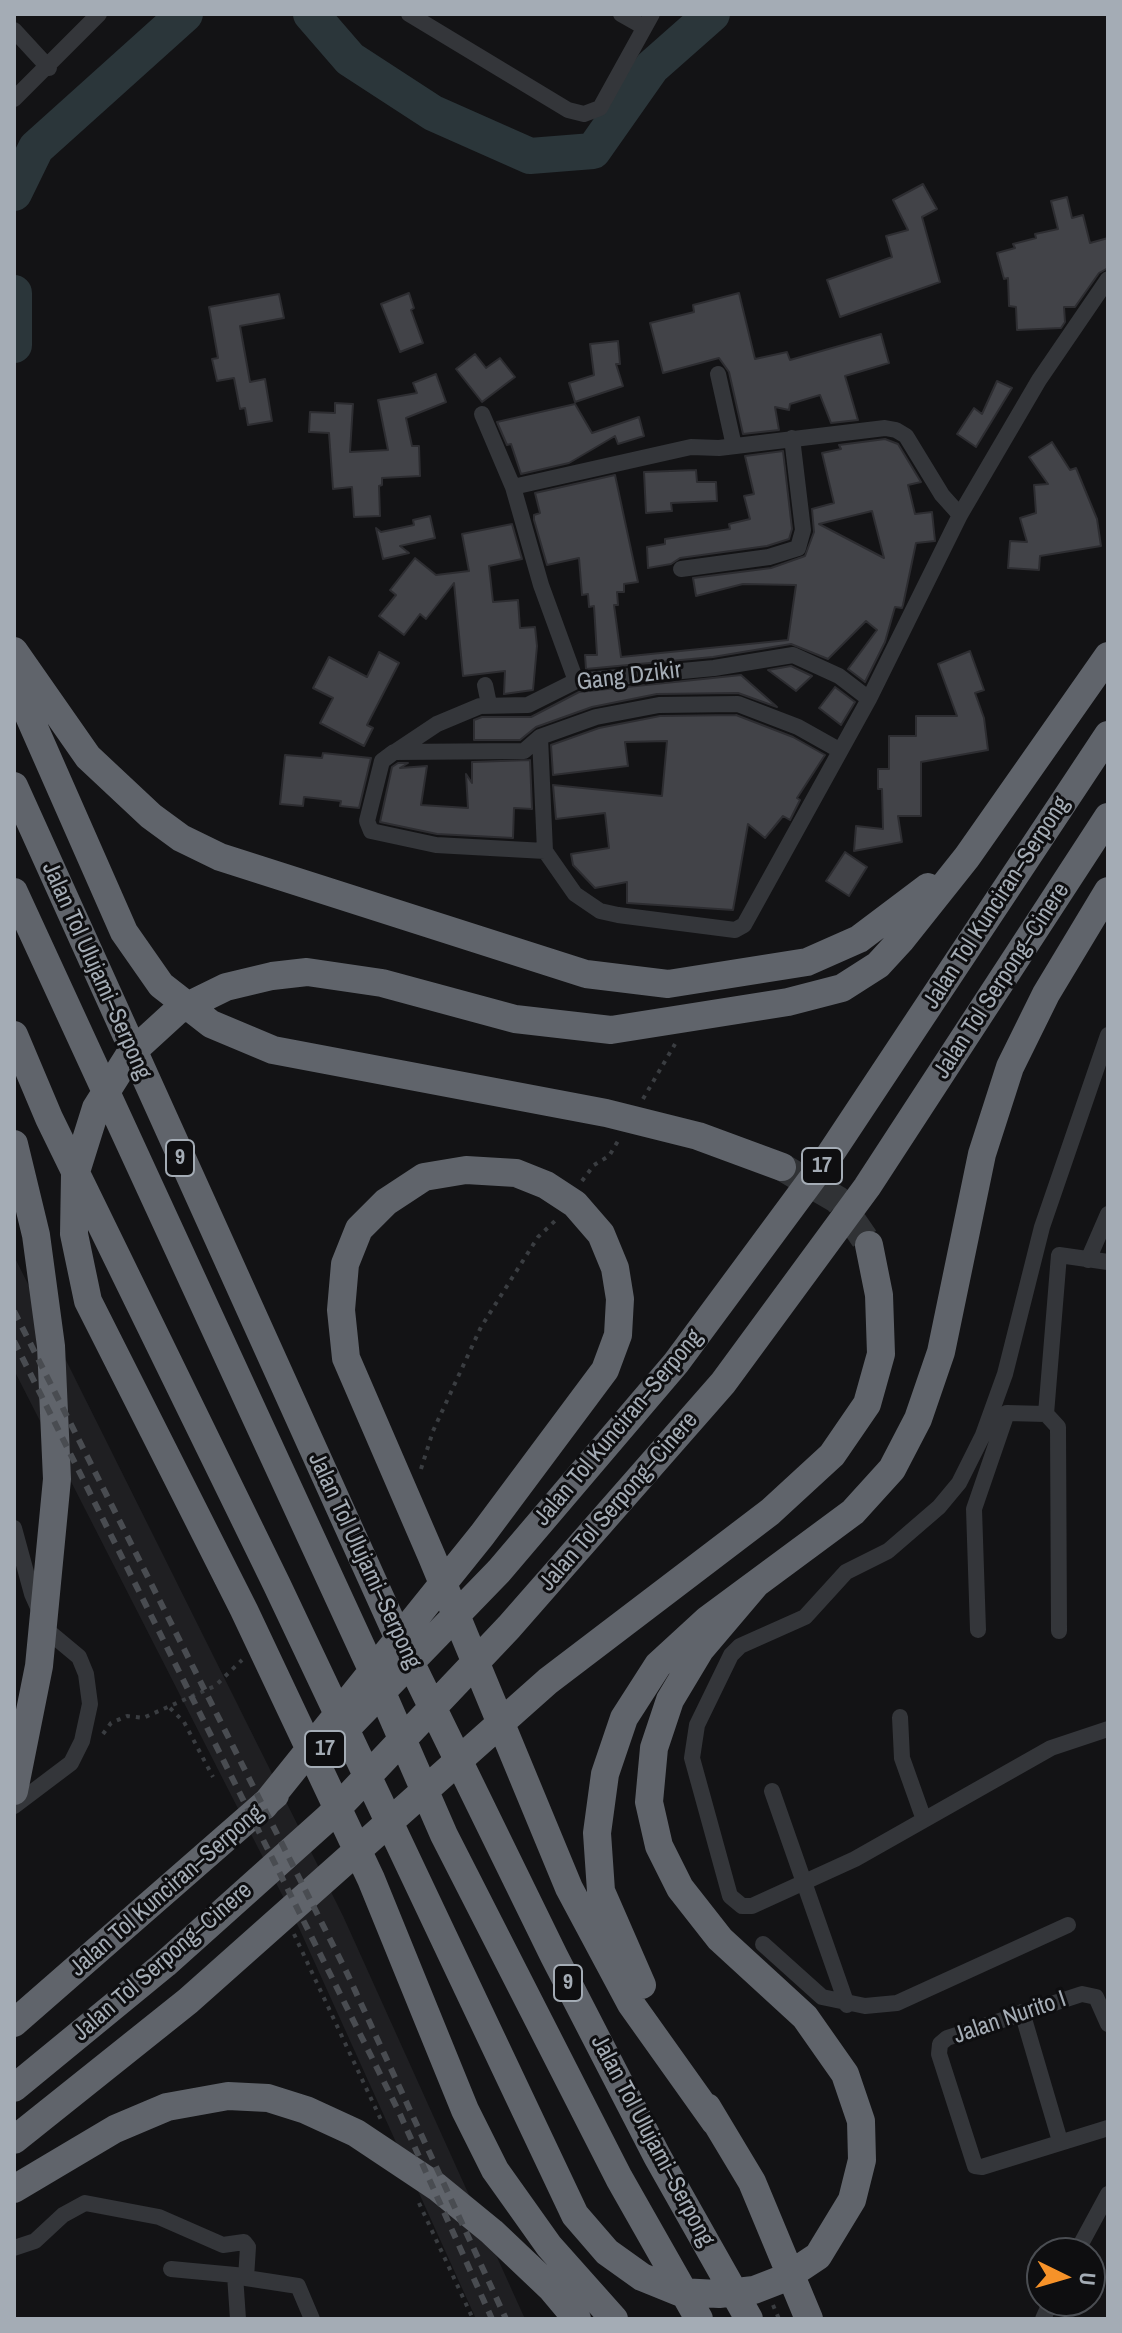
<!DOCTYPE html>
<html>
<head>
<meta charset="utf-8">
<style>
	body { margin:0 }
	#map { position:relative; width:1122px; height:2333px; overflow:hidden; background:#131315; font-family:"Archivo Narrow",sans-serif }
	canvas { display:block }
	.frame { position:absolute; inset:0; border:16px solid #a4acb5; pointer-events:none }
	.north { position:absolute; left:1026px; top:2237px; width:80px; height:80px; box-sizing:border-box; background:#0e0e10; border:2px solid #4a4d52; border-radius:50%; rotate:95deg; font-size:22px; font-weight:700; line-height:32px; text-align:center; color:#a4acb5 }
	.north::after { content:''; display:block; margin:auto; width:28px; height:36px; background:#f69229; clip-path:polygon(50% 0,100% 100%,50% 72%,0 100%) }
</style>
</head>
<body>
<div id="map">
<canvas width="1122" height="2333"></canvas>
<div class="frame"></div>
<div class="north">U</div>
</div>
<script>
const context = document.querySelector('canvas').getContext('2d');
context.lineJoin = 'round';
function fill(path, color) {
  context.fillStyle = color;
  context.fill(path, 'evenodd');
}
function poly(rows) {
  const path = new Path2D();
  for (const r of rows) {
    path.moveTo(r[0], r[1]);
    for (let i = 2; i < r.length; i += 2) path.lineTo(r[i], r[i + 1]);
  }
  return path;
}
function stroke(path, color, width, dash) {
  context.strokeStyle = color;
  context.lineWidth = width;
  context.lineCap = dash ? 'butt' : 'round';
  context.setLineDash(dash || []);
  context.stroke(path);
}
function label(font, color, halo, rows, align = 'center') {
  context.font = font + ' "Archivo Narrow",sans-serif';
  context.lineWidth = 6;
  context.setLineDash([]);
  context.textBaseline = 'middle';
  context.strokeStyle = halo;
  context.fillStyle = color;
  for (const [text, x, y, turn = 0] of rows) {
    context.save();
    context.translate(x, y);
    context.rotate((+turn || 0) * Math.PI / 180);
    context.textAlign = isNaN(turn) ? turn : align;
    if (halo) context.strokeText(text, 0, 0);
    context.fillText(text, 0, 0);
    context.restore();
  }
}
const built = poly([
	[14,1256,343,1916,525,2319,476,2319,299,1928,14,1370]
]);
const river = poly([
	[311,14,350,59,433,113,530,156,593,151,652,67,712,14],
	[14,193,36,148,185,14],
	[14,293,14,345]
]);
const building = poly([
	[923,184,937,209,922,217,940,282,840,317,827,280,892,257,886,236,908,230,893,200,923,184],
	[1067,197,1072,218,1083,215,1090,243,1108,238,1108,268,1099,273,1075,307,1064,307,1065,322,1061,328,1017,330,1016,307,1009,306,1008,278,1004,279,997,253,1015,248,1013,244,1036,238,1035,234,1058,229,1051,201,1067,197],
	[409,293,414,308,411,310,423,343,400,352,381,304,409,293],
	[739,293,755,359,787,352,790,360,881,334,889,363,845,376,858,420,831,423,820,395,790,404,789,410,775,407,779,430,743,434,729,372,719,358,663,373,650,323,694,312,693,305,739,293],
	[279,294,284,318,240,326,250,382,265,379,272,421,248,425,245,408,240,409,234,378,217,381,212,359,218,358,209,307,279,294],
	[618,341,620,364,616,364,623,386,575,402,569,383,594,375,590,344,618,341],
	[475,354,486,368,500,358,515,377,482,402,456,369,475,354],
	[436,374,446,402,406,418,412,446,419,446,420,476,382,478,382,485,379,486,380,516,354,517,352,487,333,489,329,433,309,432,310,412,335,413,335,403,353,404,350,452,388,450,378,400,417,393,413,383,436,374],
	[997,381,1012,388,976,447,957,434,974,408,982,414,997,381],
	[575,404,592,433,639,417,644,436,618,444,615,436,569,463,521,474,511,444,507,445,497,422,575,404],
	[885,439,898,444,921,482,908,485,915,514,932,512,935,541,916,543,903,605,902,608,895,607,885,642,865,682,848,669,877,630,866,621,828,659,791,644,713,657,586,669,585,655,597,655,594,606,589,607,588,594,582,595,579,558,547,565,534,520,534,515,540,513,535,493,615,475,638,582,624,584,624,592,617,592,618,605,614,605,621,657,788,640,796,585,743,584,696,596,693,578,771,568,805,556,814,532,812,509,834,503,822,453,841,449,839,445,885,439],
	[872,511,884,558,819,524,872,511],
	[1052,442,1070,470,1076,468,1097,519,1101,546,1040,556,1039,570,1008,568,1010,541,1027,542,1020,518,1036,513,1034,485,1048,484,1029,457,1052,442],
	[783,451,792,529,789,539,767,546,680,558,671,564,648,568,647,547,665,544,665,539,730,529,729,524,750,519,744,496,754,494,745,456,783,451],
	[696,470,697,482,716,482,717,501,671,503,672,511,646,513,644,472,696,470],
	[430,516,435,538,400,546,409,553,383,559,376,528,381,532,414,525,413,520,430,516],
	[512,524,522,559,489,566,493,602,518,600,520,628,535,627,537,646,533,690,504,694,505,671,463,676,454,583,426,619,420,614,404,635,379,616,396,595,390,590,415,558,436,575,469,571,462,534,512,524],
	[970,651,984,690,975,693,984,718,988,750,921,762,921,816,898,816,902,842,854,851,856,826,883,829,882,789,878,789,878,769,889,769,889,736,916,736,916,716,957,716,938,664,970,651],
	[379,652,399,663,367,725,373,728,364,746,320,723,333,698,313,688,329,657,367,677,379,652],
	[791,666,812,676,796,691,768,670,791,666],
	[741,675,777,707,738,693,657,694,592,707,536,727,520,740,474,740,474,720,482,717,531,717,579,692,741,675],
	[835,687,855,702,841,725,819,708,835,687],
	[736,715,793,737,825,755,797,798,800,800,790,820,783,816,765,838,748,824,733,910,627,903,627,882,595,888,573,865,571,854,609,848,605,813,556,819,553,785,662,796,667,741,625,742,628,766,553,775,551,745,599,728,660,716,736,715],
	[323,753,371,758,359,808,340,806,341,801,304,797,303,806,280,804,285,755,322,758,323,753],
	[530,760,532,809,514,808,513,838,437,834,380,822,392,767,398,763,408,763,400,768,427,766,421,805,468,808,466,774,472,783,472,762,530,760],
	[845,852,867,867,849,896,826,881,845,852]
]);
const motorwayTunnel = poly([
	[782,1167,838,1200,869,1245]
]);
const path = poly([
	[643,1099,675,1044],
	[582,1181,594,1165,609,1156,618,1141],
	[421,1469,433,1431,481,1327,538,1237,557,1219],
	[170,1708,184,1722,213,1777],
	[103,1734,111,1723,127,1716,143,1718,215,1686,242,1660],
	[294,1934,382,2122],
	[419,2203,473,2319],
	[773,2305,779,2319]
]);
const minor = poly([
	[409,14,568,110,584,114,600,108,652,14],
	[621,14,644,27],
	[14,30,49,68],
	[14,99,99,14],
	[718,374,734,446],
	[482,414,513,487,691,447,719,448,885,428,896,430,906,436,942,495,960,515],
	[513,487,541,585,576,681],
	[681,569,769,557,798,548,803,530,792,438],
	[485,685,489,704],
	[540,737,545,851,575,894,600,911,618,915,735,930,744,925,869,699,960,515,1039,380,1108,279],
	[395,752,437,724,480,706,528,705,576,681,714,668,793,655,839,676,869,699],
	[545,851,436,845,371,831,367,821,382,761,394,752,524,751,540,737,596,717,659,705,738,704,798,727,839,750],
	[1108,1035,1042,1227,1005,1374,983,1435,959,1483,939,1507,888,1551,846,1572,805,1617,740,1646,731,1655,697,1725,692,1758,730,1896,742,1906,752,1906,855,1859,1051,1748,1108,1729],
	[1088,1260,1108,1214],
	[14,1528,32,1594,49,1632,79,1657,86,1674,90,1704,82,1741,71,1763,14,1806],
	[978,1630,974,1509,1007,1413,1046,1414],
	[1059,1631,1058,1427,1046,1414,1059,1255,1108,1262],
	[900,1717,902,1758,923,1817],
	[772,1791,847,2005],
	[763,1944,822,1997,865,2006,897,2003,1068,1925],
	[1022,2012,1060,2141],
	[1108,2024,1096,1997,1082,1994,947,2038,940,2044,939,2054,975,2166,982,2167,1108,2128],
	[14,2248,35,2241,63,2215,85,2203,159,2217,223,2245,244,2242,248,2247,246,2278,298,2286,312,2319],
	[1076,2253,1108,2194],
	[171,2269,246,2276],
	[235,2275,238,2319],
	[1043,2319,1051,2301]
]);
const motorway = poly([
	[14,651,88,757,151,816,181,838,220,857,586,974,668,984,807,962,859,939,928,887],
	[14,682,124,932,161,985,211,1024,273,1050,606,1113,698,1136,782,1167],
	[14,786,399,1639,554,1956,657,2156,749,2319],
	[14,892,373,1672,444,1835,619,2178,699,2319],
	[14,1035,49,1118,277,1585,575,2215,607,2252,642,2277,679,2292,719,2294,754,2290,785,2278,818,2256,852,2200,862,2160,861,2121,845,2074,805,2017,720,1939,680,1888,659,1846,649,1802,654,1748,670,1700,700,1650,756,1584],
	[14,1144,36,1235,51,1346,57,1479,39,1666,14,1791],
	[341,1734,499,1571,676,1363,829,1156,1108,735],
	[264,1806,482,1535,605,1370,618,1335,620,1299,615,1268,601,1234,575,1204,546,1185,516,1173,466,1170,424,1177,386,1202,359,1229,345,1264,341,1310,346,1358,432,1557,569,1888,631,2004,715,2122],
	[642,1985,601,1891,597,1833,605,1774,624,1718,658,1665,707,1620,853,1512,892,1469,918,1419,941,1352,982,1154,1010,1067,1046,994,1108,891],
	[14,2023,275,1795],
	[14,2088,165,1964,329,1817,509,1627,723,1383,867,1187,1108,817],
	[707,2107,752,2182,809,2319],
	[14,2140,188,2001,548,1681,770,1512,832,1455,867,1404,881,1354,879,1295,869,1245],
	[14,2189,115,2129,167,2107,228,2096,268,2098,306,2110,356,2133,437,2187,492,2232,551,2288,577,2319],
	[614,2319,549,2246,495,2170,465,2110,371,1879,244,1610,88,1301,74,1234,75,1175,96,1108,130,1054,177,1011,226,987,272,976,307,972,382,983,515,1019,611,1030,788,1002,842,988,878,965,901,940,967,857,1108,656]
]);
const rail = poly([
	[14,1311,347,1973,506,2319],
	[14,1341,399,2112,492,2319]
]);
const shields = [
	[180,1158,28],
	[822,1166,40],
	[325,1749,40],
	[568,1983,28]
];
const shieldNames = [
	["9",180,1158],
	["17",822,1166],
	["17",325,1749],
	["9",568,1983]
];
const streetNames = [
	["Gang Dzikir",629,677,-7],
	["Jalan Tol Kunciran–Serpong",997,903,-57],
	["Jalan Tol Ulujami–Serpong",96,971,66],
	["Jalan Tol Serpong–Cinere",1002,981,-57],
	["Jalan Tol Kunciran–Serpong",619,1428,-50],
	["Jalan Tol Serpong–Cinere",619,1502,-49],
	["Jalan Tol Ulujami–Serpong",364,1561,65],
	["Jalan Tol Kunciran–Serpong",167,1891,-41],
	["Jalan Tol Serpong–Cinere",163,1962,-41],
	["Jalan Nurito I",1010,2018,-19],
	["Jalan Tol Ulujami–Serpong",652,2141,62]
];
fill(built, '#1f1f22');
stroke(river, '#2b363a', 36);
fill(building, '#424348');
stroke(building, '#2d2d31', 2);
stroke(motorwayTunnel, '#303235', 28, [28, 14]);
stroke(path, '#3a3d41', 4, [4, 6]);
stroke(minor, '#34363a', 16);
stroke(motorway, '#60646b', 28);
stroke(rail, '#494c51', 6, [10, 8]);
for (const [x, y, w] of shields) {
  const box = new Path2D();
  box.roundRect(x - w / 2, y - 18, w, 36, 6);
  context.fillStyle = '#0e0e10';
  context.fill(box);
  stroke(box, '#a4acb5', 2);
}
label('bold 22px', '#a4acb5', null, shieldNames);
label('24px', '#a4acb5', '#0e0e10', streetNames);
</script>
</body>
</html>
